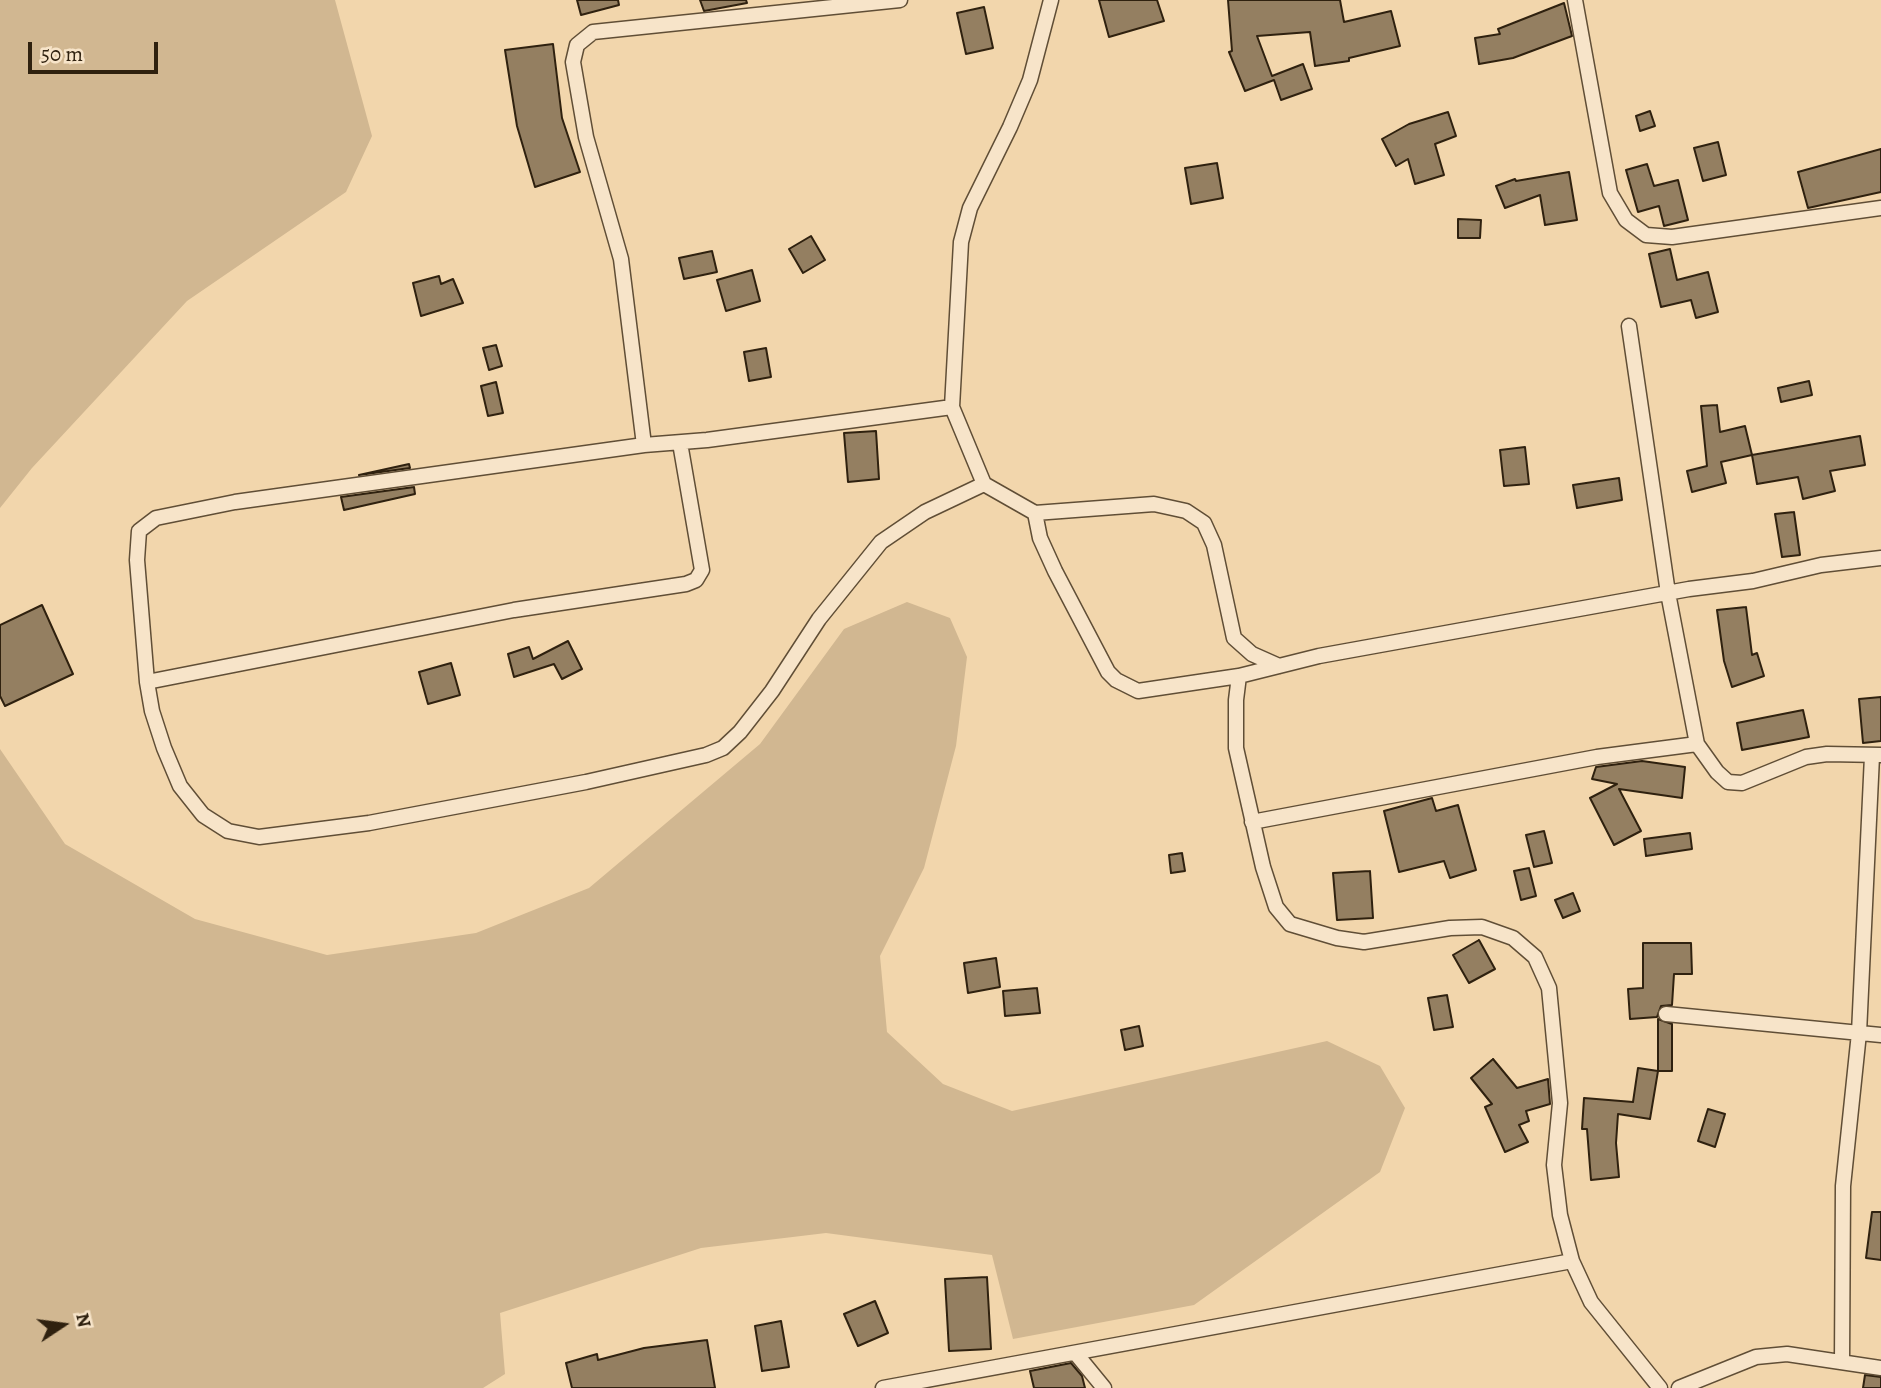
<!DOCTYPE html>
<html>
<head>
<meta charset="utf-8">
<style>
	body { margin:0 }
	#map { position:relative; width:1881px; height:1388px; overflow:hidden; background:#f2d6ac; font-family:Alegreya,serif }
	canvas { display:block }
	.north { position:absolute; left:28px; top:1290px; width:70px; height:70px; -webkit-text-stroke:5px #f7e4c9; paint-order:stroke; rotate:77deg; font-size:19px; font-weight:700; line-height:28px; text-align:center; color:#2f210f }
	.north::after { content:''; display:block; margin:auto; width:24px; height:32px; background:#2f210f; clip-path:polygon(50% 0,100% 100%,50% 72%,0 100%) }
	.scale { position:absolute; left:28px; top:42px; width:130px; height:32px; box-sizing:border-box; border:4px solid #2f210f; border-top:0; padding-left:9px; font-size:21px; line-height:24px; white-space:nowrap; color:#2f210f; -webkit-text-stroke:5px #f7e4c9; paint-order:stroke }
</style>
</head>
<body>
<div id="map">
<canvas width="1881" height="1388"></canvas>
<div class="north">N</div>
<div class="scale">50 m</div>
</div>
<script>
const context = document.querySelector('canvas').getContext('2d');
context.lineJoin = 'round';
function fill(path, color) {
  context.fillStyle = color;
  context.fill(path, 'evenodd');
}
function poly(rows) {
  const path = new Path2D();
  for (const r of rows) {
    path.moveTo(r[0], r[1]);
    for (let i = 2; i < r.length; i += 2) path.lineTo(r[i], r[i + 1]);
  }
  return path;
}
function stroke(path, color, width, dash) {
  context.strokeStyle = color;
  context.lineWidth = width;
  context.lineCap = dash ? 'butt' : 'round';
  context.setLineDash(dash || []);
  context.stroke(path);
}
const green = poly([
	[0,0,335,0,372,136,346,192,187,301,32,468,0,508],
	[907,602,950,618,967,657,956,746,924,868,880,956,887,1032,943,1084,1012,1111,1327,1041,1380,1066,1405,1108,1380,1172,1194,1305,1013,1339,992,1255,826,1233,701,1248,500,1313,505,1374,483,1388,0,1388,0,749,65,844,195,919,327,955,476,933,589,888,760,744,844,629]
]);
const building = poly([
	[577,0,618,0,619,5,581,15,577,0],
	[700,0,746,0,747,3,704,11,700,0],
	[1099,0,1157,0,1164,21,1109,37,1099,0],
	[1228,0,1340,0,1344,22,1391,11,1400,46,1349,58,1349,61,1315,66,1310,32,1257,36,1272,76,1303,64,1312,89,1281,100,1274,80,1245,91,1229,52,1232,51,1228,0],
	[1564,3,1572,36,1513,58,1479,64,1475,38,1500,34,1498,29,1564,3],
	[984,7,993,48,966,54,957,13,984,7],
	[553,44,562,118,580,172,535,187,517,126,505,50,553,44],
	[1650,111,1655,126,1640,131,1636,116,1650,111],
	[1448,112,1456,136,1435,144,1444,175,1415,184,1408,159,1396,166,1382,139,1409,124,1448,112],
	[1718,142,1726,175,1703,181,1694,148,1718,142],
	[1881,149,1881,192,1808,208,1798,172,1881,149],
	[1217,163,1223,198,1191,204,1185,168,1217,163],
	[1647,164,1654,186,1678,180,1688,220,1664,226,1659,206,1638,212,1626,170,1647,164],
	[1569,172,1577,220,1545,225,1540,195,1505,208,1496,186,1515,179,1516,181,1569,172],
	[1458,219,1481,220,1480,238,1458,238,1458,219],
	[811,236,825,260,803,273,789,249,811,236],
	[1670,249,1677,280,1708,272,1718,312,1696,318,1691,300,1661,307,1649,254,1670,249],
	[712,251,717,272,684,279,679,258,712,251],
	[752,270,760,301,726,311,717,280,752,270],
	[439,276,441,284,453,279,463,303,421,316,413,283,439,276],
	[496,345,502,366,489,370,483,348,496,345],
	[766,348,771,377,749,381,744,352,766,348],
	[1809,381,1812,395,1781,402,1778,388,1809,381],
	[496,382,503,413,488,416,481,386,496,382],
	[1717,405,1720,432,1745,426,1752,455,1721,462,1726,483,1692,492,1687,471,1707,466,1701,406,1717,405],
	[876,431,879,479,848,482,844,433,876,431],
	[1860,436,1865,465,1830,471,1835,491,1803,499,1798,477,1757,484,1752,455,1860,436],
	[1525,447,1529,484,1504,486,1500,450,1525,447],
	[409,464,410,468,359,475,409,464],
	[1619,478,1622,500,1577,508,1573,485,1619,478],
	[414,487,415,494,344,510,341,497,414,487],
	[1794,512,1800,555,1782,557,1775,514,1794,512],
	[42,605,73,674,5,706,0,696,0,625,42,605],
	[1746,607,1752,655,1757,653,1764,676,1732,687,1724,661,1717,610,1746,607],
	[568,641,582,669,562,679,554,664,514,677,508,654,529,647,533,659,568,641],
	[451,663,460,695,428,704,419,672,451,663],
	[1881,697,1881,741,1863,743,1859,699,1881,697],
	[1803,710,1809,737,1742,750,1737,723,1803,710],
	[1642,761,1685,767,1682,798,1619,789,1641,831,1614,845,1590,798,1617,784,1592,779,1596,767,1642,761],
	[1432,798,1436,811,1458,805,1476,870,1450,878,1444,861,1399,872,1384,811,1432,798],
	[1544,831,1552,863,1534,867,1526,835,1544,831],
	[1690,833,1692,849,1646,856,1644,839,1690,833],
	[1182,853,1185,871,1171,873,1169,855,1182,853],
	[1529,868,1536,896,1521,900,1514,871,1529,868],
	[1370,871,1373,918,1337,920,1333,873,1370,871],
	[1573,893,1580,911,1563,918,1555,900,1573,893],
	[1479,940,1495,969,1469,983,1453,955,1479,940],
	[1643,943,1691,943,1692,974,1674,974,1672,1005,1661,1006,1657,1017,1630,1019,1628,989,1643,988,1643,943],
	[996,958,1000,987,968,993,964,963,996,958],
	[1037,988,1040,1013,1005,1016,1003,991,1037,988],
	[1447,995,1453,1027,1434,1030,1428,998,1447,995],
	[1658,1019,1672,1024,1672,1071,1658,1071,1658,1019],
	[1139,1026,1143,1046,1125,1050,1121,1030,1139,1026],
	[1493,1059,1517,1088,1548,1079,1550,1104,1526,1111,1529,1121,1519,1125,1528,1142,1505,1152,1485,1107,1492,1104,1471,1078,1493,1059],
	[1638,1068,1658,1071,1650,1119,1618,1114,1616,1143,1619,1177,1591,1180,1587,1129,1582,1129,1584,1098,1633,1102,1638,1068],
	[1708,1109,1725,1114,1715,1147,1698,1141,1708,1109],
	[1872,1212,1881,1212,1881,1260,1866,1258,1872,1212],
	[987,1277,991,1349,949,1351,945,1279,987,1277],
	[875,1301,888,1333,858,1346,844,1314,875,1301],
	[781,1321,789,1367,762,1371,755,1326,781,1321],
	[707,1340,715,1388,572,1388,566,1363,597,1354,598,1360,644,1348,707,1340],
	[1071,1363,1082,1376,1085,1388,1034,1388,1030,1371,1071,1363],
	[1865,1375,1881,1377,1881,1388,1863,1388,1865,1375]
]);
const minor = poly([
	[1051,0,1030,80,1010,127,970,208,961,242,952,407,984,484,1035,513,1040,538,1055,571,1108,672,1116,680,1138,691,1239,676,1236,700,1236,748,1263,867,1276,907,1290,924,1337,938,1364,942,1450,928,1482,927,1513,938,1535,957,1549,988,1560,1103,1554,1165,1560,1215,1572,1261,1591,1302,1660,1388],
	[1575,0,1610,193,1626,220,1646,235,1672,237,1881,208],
	[1629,326,1668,593,1697,744,1717,772,1728,782,1742,783,1806,757,1827,754,1881,755],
	[952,407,707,440,644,445,235,502,156,518,139,531,137,560,147,682,152,711,164,748,180,786,203,815,228,831,259,837,369,823,586,782,706,755,723,748,740,732,772,691,819,619,881,542,925,512,984,484],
	[644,445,621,259,586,137,573,62,577,45,593,32,900,0],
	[1035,513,1154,504,1186,511,1204,523,1214,545,1234,638,1252,654,1279,666],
	[1239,676,1319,656,1689,589,1753,581,1821,565,1881,558],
	[147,682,514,610,686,584,696,580,702,570,680,443],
	[1252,822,1597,757,1697,744],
	[1666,1014,1881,1035],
	[1077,1355,1104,1388],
	[1842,1362,1843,1186,1859,1033,1872,756],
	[883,1388,1572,1261],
	[1679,1388,1756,1357,1787,1354,1881,1368]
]);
fill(green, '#d1b791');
fill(building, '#947f61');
stroke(building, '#2f210f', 2);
stroke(minor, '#604e36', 17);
stroke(minor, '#f7e4c9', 14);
</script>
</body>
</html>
